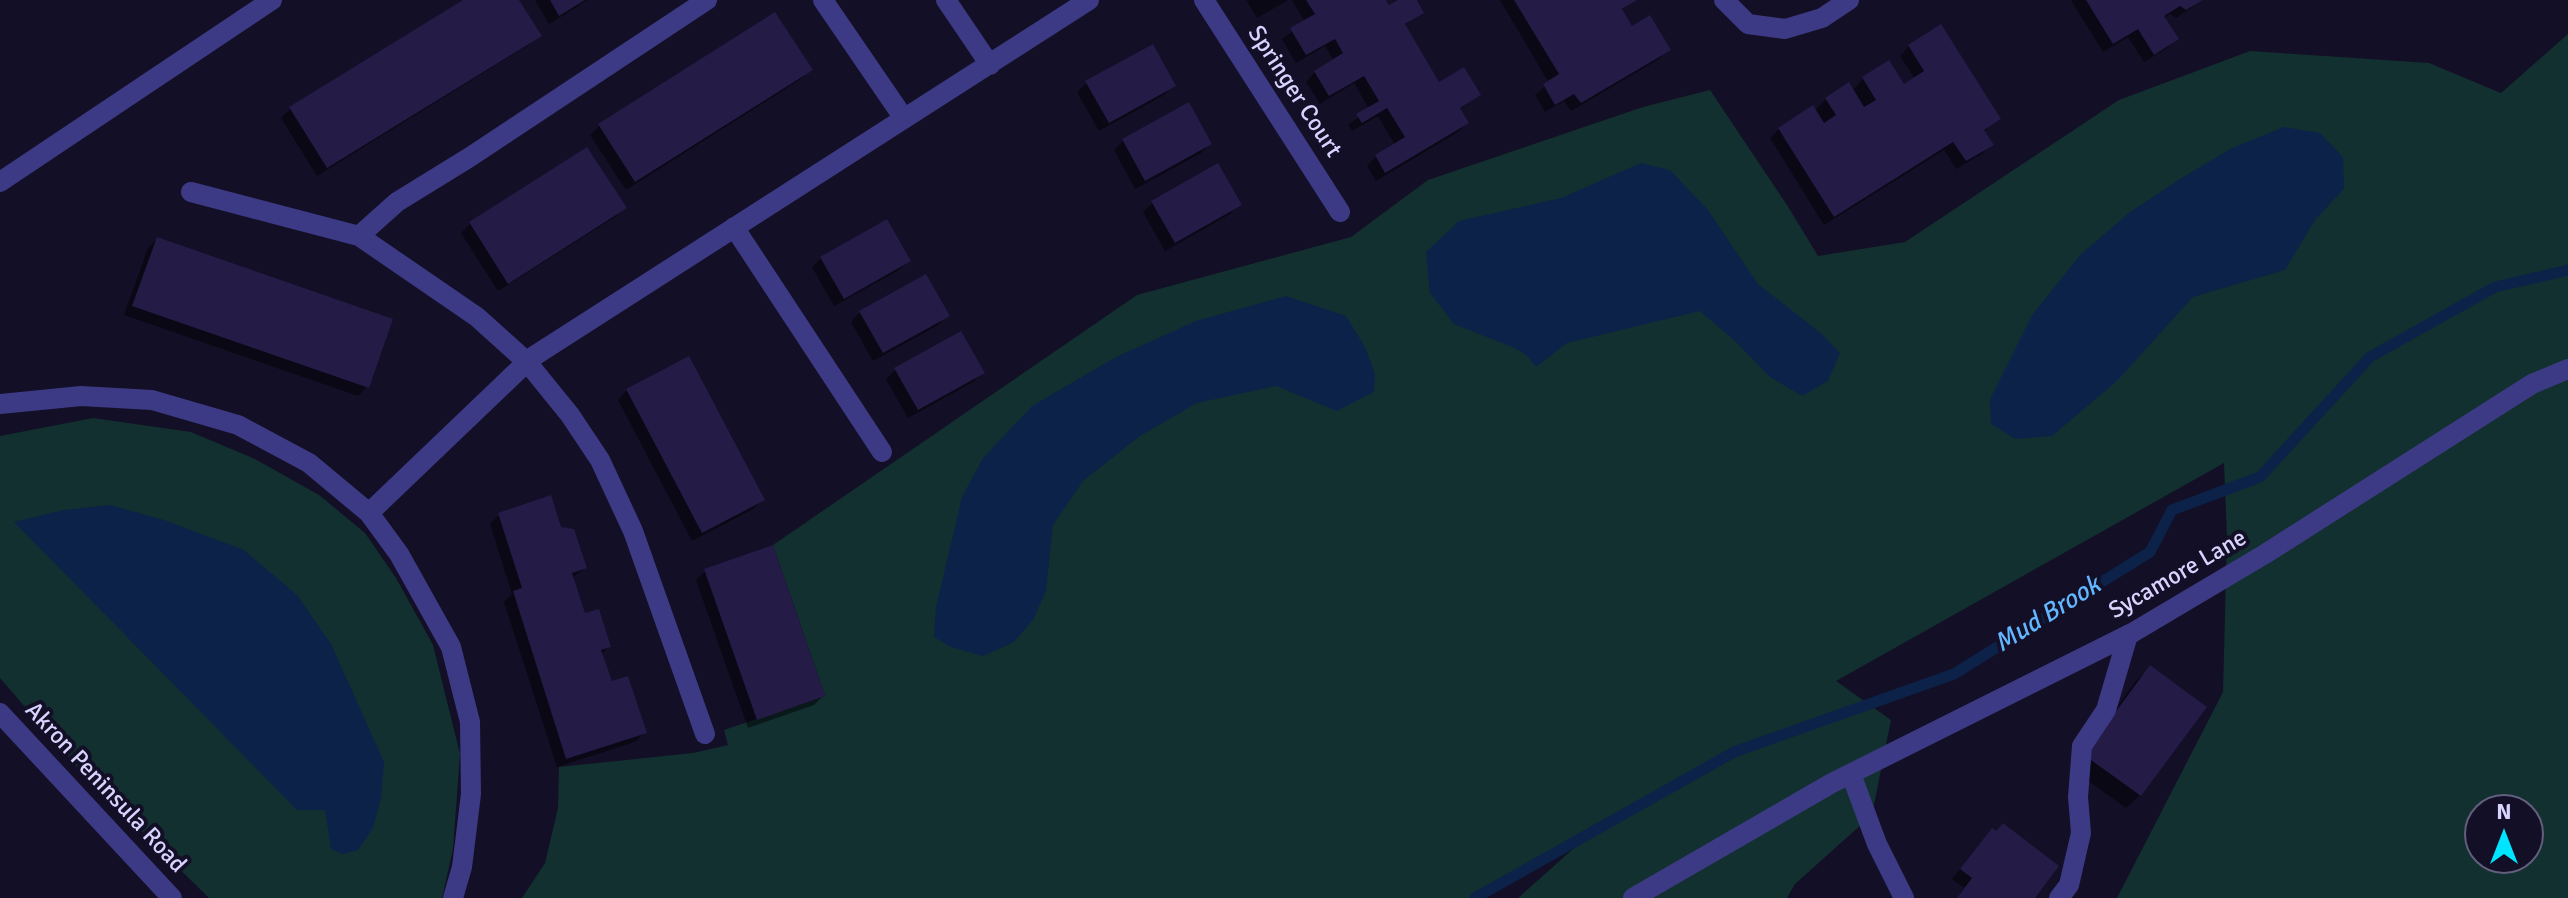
<!DOCTYPE html>
<html>
<head>
<meta charset="utf-8">
<style>
	body { margin:0 }
	#map { position:relative; width:2568px; height:898px; overflow:hidden; background:#130f26; font-family:Signika,sans-serif }
	canvas { display:block }
	.north { position:absolute; left:2464px; top:794px; width:80px; height:80px; box-sizing:border-box; background:#130f26; border:2px solid #625e7d; border-radius:50%; rotate:0deg; font-size:22px; font-weight:700; line-height:32px; text-align:center; color:#d9d4ff }
	.north::after { content:''; display:block; margin:auto; width:28px; height:36px; background:#00e5ff; clip-path:polygon(50% 0,100% 100%,50% 72%,0 100%) }
</style>
</head>
<body>
<div id="map">
<canvas width="2568" height="898"></canvas>
<div class="north">N</div>
</div>
<script>
const context = document.querySelector('canvas').getContext('2d');
context.lineJoin = 'round';
function fill(path, color) {
  context.fillStyle = color;
  context.fill(path, 'evenodd');
}
function poly(rows) {
  const path = new Path2D();
  for (const r of rows) {
    path.moveTo(r[0], r[1]);
    for (let i = 2; i < r.length; i += 2) path.lineTo(r[i], r[i + 1]);
  }
  return path;
}
function stroke(path, color, width, dash) {
  context.strokeStyle = color;
  context.lineWidth = width;
  context.lineCap = dash ? 'butt' : 'round';
  context.setLineDash(dash || []);
  context.stroke(path);
}
function label(font, color, halo, rows, align = 'center') {
  context.font = font + ' Signika,sans-serif';
  context.lineWidth = 8;
  context.setLineDash([]);
  context.textBaseline = 'middle';
  context.strokeStyle = halo;
  context.fillStyle = color;
  for (const [text, x, y, turn = 0] of rows) {
    context.save();
    context.translate(x, y);
    context.rotate((+turn || 0) * Math.PI / 180);
    context.textAlign = isNaN(turn) ? turn : align;
    if (halo) context.strokeText(text, 0, 0);
    context.fillText(text, 0, 0);
    context.restore();
  }
}
const green = poly([
	[2568,34,2568,898,2117,898,2223,692,2227,536,2224,463,1836,681,1891,720,1872,815,1795,884,1787,898,1518,898,1592,832,1475,898,522,898,545,863,558,808,559,767,693,753,728,745,724,730,825,696,773,545,1137,295,1351,237,1428,180,1643,107,1710,90,1787,205,1818,256,1905,242,2119,100,2250,51,2429,63,2501,93],
	[2480,810,2528,810,2528,858,2480,858],
	[93,418,191,432,255,459,319,495,365,533,396,578,433,645,460,754,453,849,442,898,209,898,81,772,0,678,0,436]
]);
const water = poly([
	[2284,127,2320,133,2343,157,2344,189,2315,220,2285,270,2193,297,2117,381,2052,436,2015,439,1991,424,1990,399,2032,315,2080,255,2130,212,2180,179,2230,149],
	[1641,163,1670,170,1708,210,1758,284,1822,334,1840,353,1828,381,1802,396,1770,377,1735,341,1700,311,1567,343,1536,367,1526,355,1517,349,1454,324,1430,293,1426,252,1459,221,1561,198],
	[1286,296,1346,316,1365,347,1375,373,1374,392,1337,411,1276,386,1197,403,1140,436,1083,481,1053,525,1046,591,1033,620,1014,642,983,656,951,647,934,637,936,607,962,497,983,458,1032,406,1116,357,1196,321],
	[110,505,164,520,244,550,297,595,331,644,384,762,381,798,373,828,358,850,343,854,331,849,325,810,297,810,14,522,64,510]
]);
const shadow = poly([
	[467,0,517,0,539,35,530,44,317,176,281,118,290,109],
	[535,0,588,0,549,24],
	[1246,0,1288,0,1257,18],
	[1292,0,1384,0,1389,8,1402,0,1415,0,1422,12,1404,26,1438,85,1479,95,1459,110,1467,123,1458,132,1376,181,1367,166,1376,156,1395,145,1378,116,1352,131,1348,125,1369,109,1354,83,1320,104,1306,82,1315,72,1334,61,1325,46,1296,63,1282,39,1305,22],
	[1500,0,1635,0,1621,11,1631,28,1668,49,1659,59,1571,111,1564,101,1545,112,1535,95,1549,83],
	[2071,0,2203,0,2176,18,2170,14,2163,18,2176,39,2167,48,2144,62,2128,37,2103,52],
	[1909,46,1998,119,1983,132,1991,145,1982,154,1956,169,1944,150,1824,225,1770,138,1779,129,1814,111,1826,99,1852,91,1863,79,1903,86,1915,79,1900,56],
	[810,70,801,79,626,190,590,135,599,126],
	[1087,83,1173,86,1164,95,1099,131,1077,92],
	[1188,104,1210,144,1201,153,1135,189,1114,150,1123,141],
	[1152,203,1239,205,1230,214,1165,251,1143,212],
	[624,208,615,217,498,291,461,233,470,224],
	[157,239,367,387,358,396,124,315,148,248],
	[821,258,908,261,899,270,834,306,812,267],
	[860,312,947,315,938,325,873,361,851,322],
	[895,370,982,373,973,382,908,418,886,379],
	[627,390,762,500,753,509,692,541,618,400],
	[499,515,560,529,585,568,572,578,584,616,608,647,601,655,610,684,644,733,635,742,557,767,504,602,512,594,490,524],
	[705,571,823,696,814,705,748,728,696,580],
	[2150,668,2140,795,2126,808,2072,769,2136,681],
	[1983,840,2032,898,1957,898,1964,888,1952,879]
]);
const stream = poly([
	[1475,898,1734,752,1954,674,2150,552,2172,510,2260,477,2370,357,2495,287,2568,270]
]);
const building = poly([
	[463,0,519,0,542,36,327,168,289,107],
	[550,0,585,0,559,16],
	[1306,0,1386,0,1389,5,1398,0,1417,0,1424,13,1405,24,1439,82,1464,67,1481,95,1460,108,1469,123,1385,173,1375,155,1405,137,1387,108,1362,123,1356,114,1379,101,1364,76,1329,96,1314,71,1343,53,1335,39,1306,55,1290,28,1315,14],
	[1514,0,1637,0,1622,9,1632,26,1650,15,1671,50,1581,103,1574,94,1555,105,1543,84,1559,74],
	[2086,0,2203,0,2186,10,2180,6,2164,16,2179,39,2154,55,2138,29,2113,44],
	[775,12,813,70,635,182,598,124],
	[1941,24,2001,119,1984,130,1994,145,1966,161,1953,142,1834,217,1778,128,1813,105,1824,123,1836,115,1825,98,1849,82,1864,107,1876,100,1862,77,1889,60,1904,84,1924,71,1908,45],
	[1153,44,1176,86,1109,123,1085,81],
	[1189,102,1212,144,1145,181,1122,139],
	[587,147,627,208,508,284,469,222],
	[1218,163,1242,205,1175,243,1151,201],
	[887,219,911,261,844,299,820,257],
	[157,237,393,319,369,388,132,306],
	[926,274,950,316,883,353,859,311],
	[961,331,985,373,918,410,894,368],
	[689,356,765,500,702,533,626,389],
	[551,495,561,527,574,529,587,568,572,573,585,613,599,609,611,647,601,650,612,681,628,676,647,733,566,759,513,591,522,588,498,513],
	[773,545,825,696,757,720,704,569],
	[2150,665,2207,707,2141,796,2084,755],
	[2003,823,2059,866,2035,898,1957,898,1972,878,1960,869,1992,828,1996,831]
]);
const service = poly([
	[1851,774,1877,844,1904,898],
	[2059,898,2069,885,2081,833,2078,797,2082,746,2106,710,2128,635]
]);
const minor = poly([
	[823,0,903,117],
	[946,0,990,65],
	[1204,0,1340,212],
	[1724,0,1748,24,1785,29,1822,18,1849,0],
	[0,182,272,0],
	[191,192,359,236],
	[734,227,882,452],
	[0,404,81,396,152,400,238,425,309,463,369,513,399,554,451,647,470,722,471,794,462,867,453,898],
	[369,513,531,358,1089,0],
	[705,734,633,531,600,460,570,415,527,362,477,317,359,236,397,202,470,157,707,0],
	[1633,898,1832,783,2132,633,2265,554,2532,384,2568,369]
]);
const tertiary = poly([
	[0,713,172,898]
]);
const streetNames = [
	["Springer Court",1294,92,57],
	["Sycamore Lane",2178,575,-30],
	["Akron Peninsula Road",105,788,47]
];
const waterNames = [
	["Mud Brook",2048,615,-32]
];
fill(green, '#12302f');
fill(water, '#0c2248');
fill(shadow, '#0007');
stroke(stream, '#0c2248', 11);
fill(building, '#241b47');
stroke(service, '#3d3a85', 20);
stroke(minor, '#3d3a85', 20);
stroke(tertiary, '#3d3a85', 20);
label('24px', '#d9d4ff', '#130f26', streetNames);
label('italic 26px', '#62b6ff', '#130f26', waterNames);
</script>
</body>
</html>
